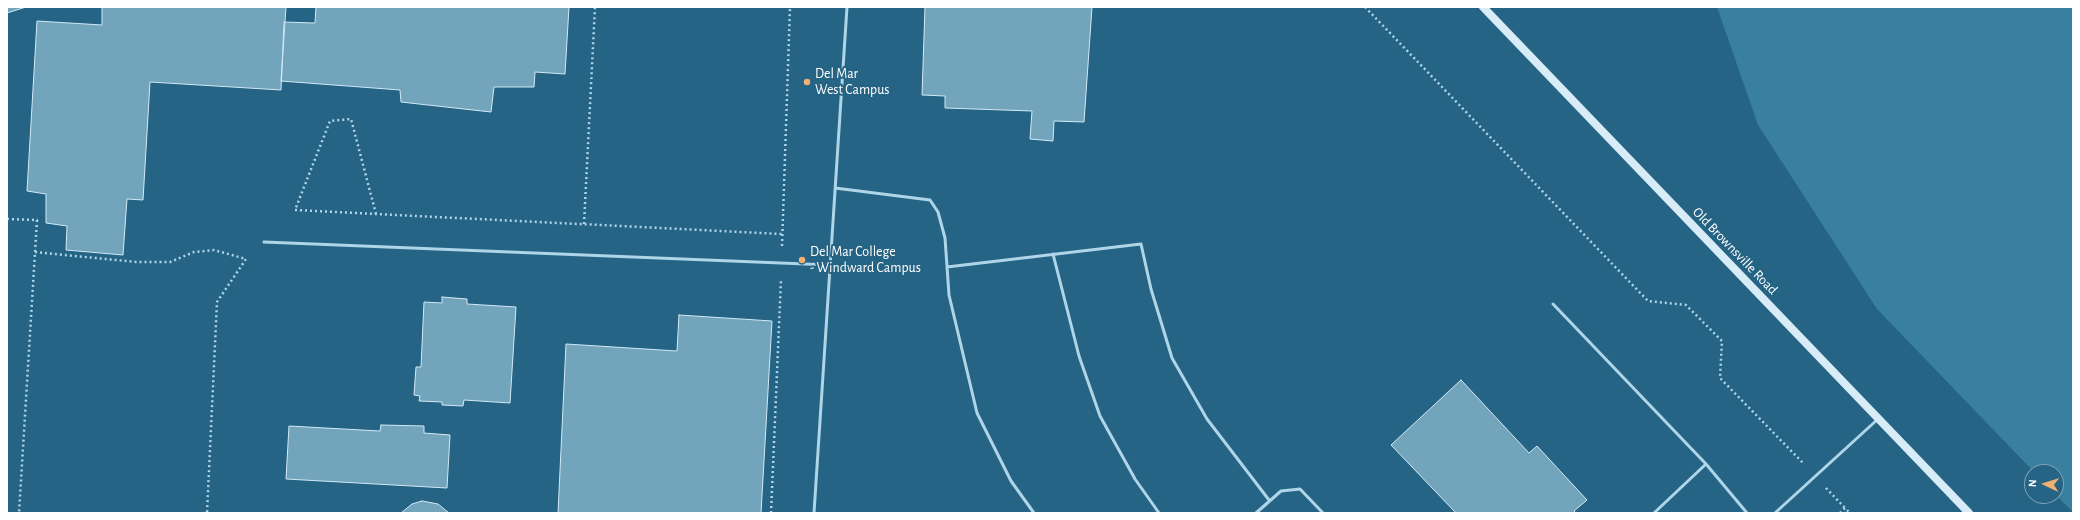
<!DOCTYPE html>
<html>
<head>
<meta charset="utf-8">
<style>
	body { margin:0 }
	#map { position:relative; width:2080px; height:520px; overflow:hidden; background:#256484; font-family:"Alegreya Sans",sans-serif }
	canvas { display:block }
	.frame { position:absolute; inset:0; border:8px solid #fff; pointer-events:none }
	.north { position:absolute; left:2024px; top:464px; width:40px; height:40px; box-sizing:border-box; background:#256484; border:1px solid #7ca2b5; border-radius:50%; rotate:274deg; font-size:11px; font-weight:700; line-height:16px; text-align:center; color:#fff }
	.north::after { content:''; display:block; margin:auto; width:14px; height:18px; background:#f1b072; clip-path:polygon(50% 0,100% 100%,50% 72%,0 100%) }
</style>
</head>
<body>
<div id="map">
<canvas width="2080" height="520"></canvas>
<div class="frame"></div>
<div class="north">N</div>
</div>
<script>
const context = document.querySelector('canvas').getContext('2d');
context.lineJoin = 'round';
function fill(path, color) {
  context.fillStyle = color;
  context.fill(path, 'evenodd');
}
function poly(rows) {
  const path = new Path2D();
  for (const r of rows) {
    path.moveTo(r[0], r[1]);
    for (let i = 2; i < r.length; i += 2) path.lineTo(r[i], r[i + 1]);
  }
  return path;
}
function stroke(path, color, width, dash) {
  context.strokeStyle = color;
  context.lineWidth = width;
  context.lineCap = dash ? 'butt' : 'round';
  context.setLineDash(dash || []);
  context.stroke(path);
}
function label(font, color, halo, rows, align = 'center') {
  context.font = font + ' "Alegreya Sans",sans-serif';
  context.lineWidth = 4;
  context.setLineDash([]);
  context.textBaseline = 'middle';
  context.strokeStyle = halo;
  context.fillStyle = color;
  for (const [text, x, y, turn = 0] of rows) {
    context.save();
    context.translate(x, y);
    context.rotate((+turn || 0) * Math.PI / 180);
    context.textAlign = isNaN(turn) ? turn : align;
    if (halo) context.strokeText(text, 0, 0);
    context.fillText(text, 0, 0);
    context.restore();
  }
}
const green = poly([
	[1717,7,2073,7,2073,512,2056,495,2056,472,2034,472,1877,309,1758,125]
]);
const building = poly([
	[7,7,26,7,7,13,7,7],
	[102,7,316,7,315,23,284,22,281,90,150,82,143,200,127,199,123,255,66,250,67,226,46,223,46,194,27,191,37,21,102,25,102,7],
	[286,7,569,7,565,74,535,72,534,87,494,87,491,112,401,102,400,90,281,81,286,7],
	[925,7,1092,7,1084,122,1054,121,1053,141,1030,139,1032,111,945,108,945,96,922,95,925,7],
	[442,297,467,299,467,304,516,307,510,403,464,400,463,406,442,405,442,402,419,401,420,396,414,395,416,367,421,367,424,302,442,303,442,297],
	[679,315,772,321,761,513,558,513,566,344,677,351,679,315],
	[1461,380,1529,453,1537,446,1587,500,1574,511,1576,513,1456,513,1391,445,1461,380],
	[381,425,424,426,424,433,450,435,447,488,286,479,289,426,380,431,381,425],
	[422,501,438,504,449,513,401,513,412,504,422,501]
]);
const path = poly([
	[1365,7,1648,301,1686,305,1722,341,1720,378,1804,464],
	[376,214,351,119,330,121,295,210,782,234],
	[7,219,37,220,19,513],
	[584,224,595,7],
	[782,246,790,7],
	[35,252,136,262,170,262,194,252,214,250,246,259,217,302,207,513],
	[1826,488,1845,508],
	[771,513,781,279],
	[1840,513,1845,508,1850,513]
]);
const service = poly([
	[835,188,930,200,938,212,945,238,949,295,977,413,1011,481,1034,513],
	[264,242,830,265],
	[1053,254,1079,356,1100,416,1135,479,1159,513],
	[947,267,1141,244,1151,289,1172,358,1207,419,1269,500],
	[1553,304,1706,464],
	[814,513,847,7],
	[1256,513,1281,491,1300,489,1323,513],
	[1654,513,1706,464,1747,513],
	[1775,513,1878,419]
]);
const secondary = poly([
	[1483,7,1969,513]
]);
const markers = [
	[807,82,4,"#f1b072"],
	[802,260,4,"#f1b072"]
];
const poiNames = [
	["Del Mar",815,74],
	["West Campus",815,90],
	["Del Mar College",810,252],
	["- Windward Campus",810,268]
];
const streetNames = [
	["Old Brownsville Road",1735,251,46]
];
fill(green, '#397fa0');
fill(building, '#72a4bc');
stroke(building, '#d2eaf6', 1);
stroke(path, '#aed5e8', 2.5, [2, 3]);
stroke(service, '#aed5e8', 3);
stroke(secondary, '#d8ecf7', 8);
for (const [x, y, r, color] of markers) {
  const dot = new Path2D();
  dot.arc(x, y, r, 0, 2 * Math.PI);
  context.fillStyle = color;
  context.fill(dot);
  stroke(dot, '#256484', 1.5);
}
label('14px', '#fff', '#256484', poiNames, 'left');
label('14px', '#fff', '#256484', streetNames);
</script>
</body>
</html>
